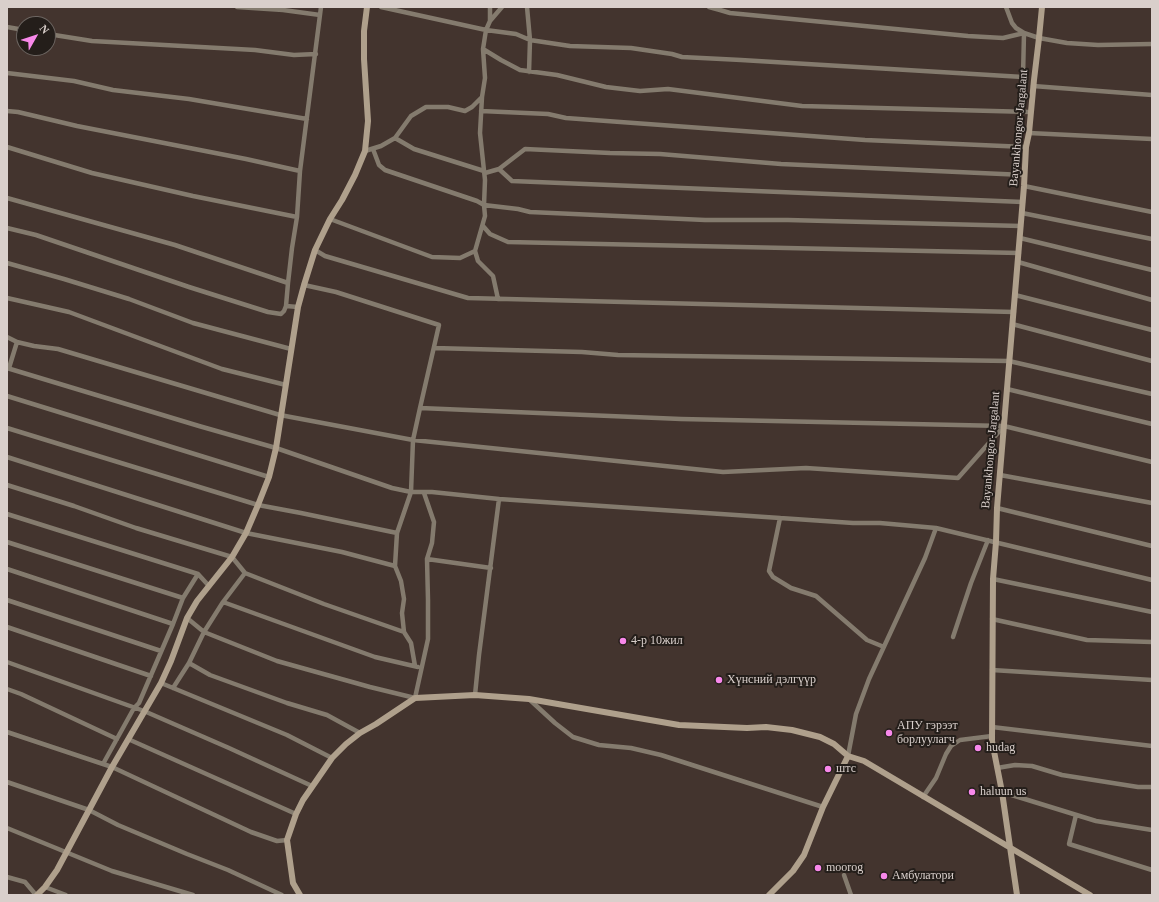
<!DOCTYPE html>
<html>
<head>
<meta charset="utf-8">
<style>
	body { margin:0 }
	#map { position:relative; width:1159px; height:902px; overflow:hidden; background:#43342e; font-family:"Times New Roman",serif }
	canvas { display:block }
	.frame { position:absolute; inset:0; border:8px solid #d9cfcb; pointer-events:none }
	.north { position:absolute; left:16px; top:16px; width:40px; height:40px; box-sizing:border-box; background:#241e1a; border:1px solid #6c6561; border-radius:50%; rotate:51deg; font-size:11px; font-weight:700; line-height:16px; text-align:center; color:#d9cfcb }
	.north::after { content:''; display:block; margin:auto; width:14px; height:18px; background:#f888ea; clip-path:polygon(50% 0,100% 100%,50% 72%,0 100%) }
</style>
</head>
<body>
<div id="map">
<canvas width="1159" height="902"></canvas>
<div class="frame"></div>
<div class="north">N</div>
</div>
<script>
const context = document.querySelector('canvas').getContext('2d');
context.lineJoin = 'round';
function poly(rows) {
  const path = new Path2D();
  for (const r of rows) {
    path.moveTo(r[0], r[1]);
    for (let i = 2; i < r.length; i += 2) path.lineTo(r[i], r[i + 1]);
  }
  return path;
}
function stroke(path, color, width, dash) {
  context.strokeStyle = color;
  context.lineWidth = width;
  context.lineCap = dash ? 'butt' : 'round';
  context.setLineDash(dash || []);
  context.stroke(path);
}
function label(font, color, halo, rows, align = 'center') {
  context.font = font + ' "Times New Roman",serif';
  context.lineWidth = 4;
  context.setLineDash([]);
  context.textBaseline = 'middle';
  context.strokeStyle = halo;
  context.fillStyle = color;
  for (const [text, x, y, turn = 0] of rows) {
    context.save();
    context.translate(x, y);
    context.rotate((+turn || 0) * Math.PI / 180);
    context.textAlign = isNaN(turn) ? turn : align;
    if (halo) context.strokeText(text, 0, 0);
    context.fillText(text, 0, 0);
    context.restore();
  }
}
const street = poly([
	[237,7,283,10,320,15],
	[381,7,486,30,516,34,530,40,570,46,631,48,672,54,682,57,741,60,1023,77,1024,33,1016,28,1012,23,1006,7],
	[527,7,530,40,529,72],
	[709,7,720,10],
	[719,7,720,10,730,13,968,36,1003,38,1024,33,1039,38,1067,43,1098,45,1152,44],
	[490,21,490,7],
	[7,27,24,30],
	[48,34,92,41,255,50,294,55,316,54],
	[483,49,501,60,520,70,557,75,606,87,640,91,668,89,802,106,1031,112],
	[7,73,74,81,113,90,189,99,307,119],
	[1033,86,1152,95],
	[482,97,480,133,485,180,484,205,518,209,530,212,705,220,788,220,1021,226],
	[7,111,18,112,77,126,246,159,300,171],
	[481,111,548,114,566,118,865,140,1026,147],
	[1029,133,1152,139],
	[395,138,414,149,484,171],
	[7,147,92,173,193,196,297,217],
	[373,149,379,165,385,170,477,201,484,205,485,216,475,251,478,261,493,276,498,299],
	[365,151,381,146,395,138,411,116,426,107,448,107,465,111,472,107,482,97,485,78,483,49,486,30,490,21,502,7],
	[499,169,512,181,1023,202],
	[485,173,499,169,525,149,610,153,660,154,781,164,1024,175],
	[1024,186,1152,212],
	[7,198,175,245,288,283],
	[1022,213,1152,239],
	[330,219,432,257,460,258,475,251],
	[483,226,490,234,508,242,1019,253],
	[7,228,36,235,189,287,268,312,281,314,284,311,286,306],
	[1020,238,1152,270],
	[315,250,325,256,468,298,1014,312],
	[1018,262,1152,300],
	[7,263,64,279,129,299,193,323,291,349],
	[304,285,336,292,439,325,420,408],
	[1015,295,1152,330],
	[7,298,69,312,222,369,286,385],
	[298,307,286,306,288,283,292,248,297,217,300,171,321,7],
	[1012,324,1152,361],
	[7,337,17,342,34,346,58,349,280,415,413,440,723,472,806,468,958,478,1004,426],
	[434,348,582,352,618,355,1009,361,1152,394],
	[7,368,199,426,276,448,392,488,411,492,432,492,499,499,780,518,853,523,880,523,936,528,1152,580],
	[9,368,17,342],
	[1007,389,1152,424],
	[7,396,269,477],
	[7,428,258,505,301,513,397,533,395,566,401,581,404,599,402,613,404,632],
	[7,457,246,533,342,552,395,566],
	[1000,475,1152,503],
	[7,485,74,506,136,528,232,557,245,573,324,604,404,632,411,643,415,666],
	[997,508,1152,546],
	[7,514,198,574,209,586],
	[780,518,769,571,773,577,791,588,816,596,867,640,884,647],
	[397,533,411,492,413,440,420,408,681,419,1004,426,1152,462],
	[7,542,183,598],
	[427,559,491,568],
	[7,569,173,624],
	[993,579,1152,612],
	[7,600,161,651],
	[223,602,245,573],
	[187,618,204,632,277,661,370,687,415,698,428,639,428,600,427,559,432,543,434,522,424,493],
	[992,619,1087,640,1152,642],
	[7,627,151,676],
	[953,637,971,583,988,540],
	[7,662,144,711,229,748,312,786],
	[189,663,210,675,287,703,327,715,360,733],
	[992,670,1152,680],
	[161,683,287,735,332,758],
	[173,688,189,663,204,632,223,602,375,657,418,667],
	[7,689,21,694,117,739],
	[475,695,479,655,499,499],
	[530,700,555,723,573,737,599,745,631,748,661,755,823,807],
	[992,727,1152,746],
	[7,732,112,767,251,832,277,841,287,840],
	[128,739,296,814],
	[848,756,856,714,869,679,925,558,936,528],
	[103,764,134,708,139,703,173,624,183,598,198,574],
	[997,768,1015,765,1032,766,1062,775,1138,787,1152,787],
	[7,782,89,810,118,825,187,854,228,870,282,895],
	[1002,792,1096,821,1152,830],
	[923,797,936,778,946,754,951,746,960,740,992,736],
	[1076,815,1069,844,1152,870],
	[7,828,112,871,193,895],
	[844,875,851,895],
	[7,877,25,882,36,895],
	[45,887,66,895]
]);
const secondary = poly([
	[37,895,45,887,57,870,112,767,161,683,171,661,187,618,197,601,232,557,246,533,258,505,269,477,276,448,298,307,304,285,315,250,330,219,342,200,355,175,365,151,368,121,364,59,364,31,367,7],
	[300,895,293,883,287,840,296,814,303,800,332,758,346,744,360,733,376,724,415,698,475,695,529,699,679,725,747,728,766,727,792,730,820,737,834,744,848,756],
	[769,895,793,871,804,855,823,807,848,756,864,761,1090,895],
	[1017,895,1002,792,992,741,993,579,996,542,997,508,1024,186,1026,147,1029,133,1034,80,1039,38,1042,7]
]);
const markers = [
	[623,641,4,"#f888ea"],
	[719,680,4,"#f888ea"],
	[889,733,4,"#f888ea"],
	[978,748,4,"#f888ea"],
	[828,769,4,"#f888ea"],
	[972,792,4,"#f888ea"],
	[818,868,4,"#f888ea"],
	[884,876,4,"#f888ea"]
];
const streetNames = [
	["Bayankhongor-Jargalant",1019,128,-85],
	["Bayankhongor-Jargalant",991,450,-85]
];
const poiNames = [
	["4-р 10жил",631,641],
	["Хүнсний дэлгүүр",727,680],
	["АПУ гэрээт",897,726],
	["борлуулагч",897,740],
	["hudag",986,748],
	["штс",836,769],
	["haluun us",980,792],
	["moorog",826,868],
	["Амбулатори",892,876]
];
stroke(street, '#847b6e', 4.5);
stroke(secondary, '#afa08c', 6);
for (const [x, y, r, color] of markers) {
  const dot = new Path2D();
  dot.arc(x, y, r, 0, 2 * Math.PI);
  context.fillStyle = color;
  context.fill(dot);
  stroke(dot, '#241e1a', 1.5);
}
label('12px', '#d9cfcb', '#241e1a', streetNames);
label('12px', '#d9cfcb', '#241e1a', poiNames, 'left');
</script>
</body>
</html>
